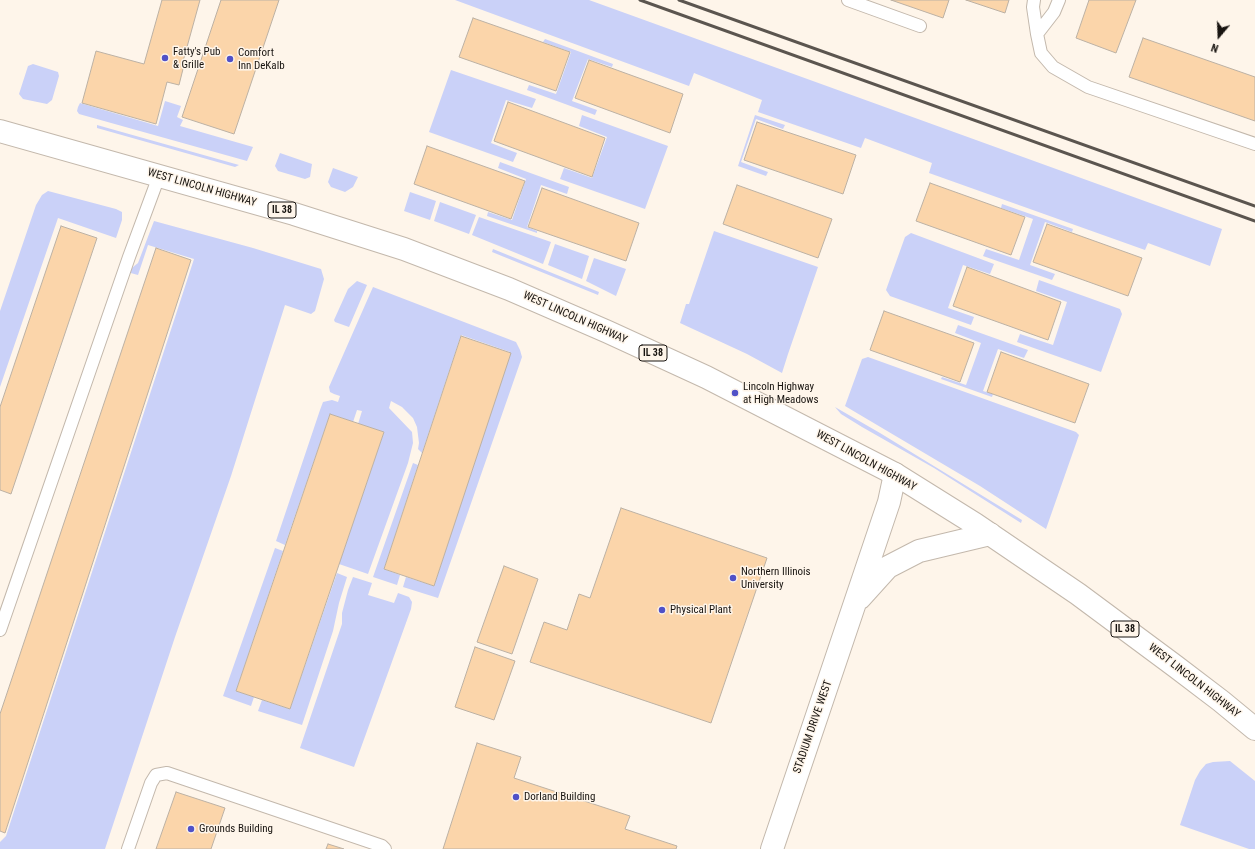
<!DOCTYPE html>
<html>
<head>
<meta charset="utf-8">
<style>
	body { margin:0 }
	#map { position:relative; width:1255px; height:849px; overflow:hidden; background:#fef5ea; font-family:"Roboto Condensed",sans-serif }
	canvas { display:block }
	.north { position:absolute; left:1199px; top:16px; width:40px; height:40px; -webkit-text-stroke:3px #fef5ea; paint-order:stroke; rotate:199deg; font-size:11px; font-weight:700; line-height:16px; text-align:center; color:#181410 }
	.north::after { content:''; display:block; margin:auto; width:14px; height:18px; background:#181410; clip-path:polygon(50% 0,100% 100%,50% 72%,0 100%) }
</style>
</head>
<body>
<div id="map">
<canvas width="1255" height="849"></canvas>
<div class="north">N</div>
</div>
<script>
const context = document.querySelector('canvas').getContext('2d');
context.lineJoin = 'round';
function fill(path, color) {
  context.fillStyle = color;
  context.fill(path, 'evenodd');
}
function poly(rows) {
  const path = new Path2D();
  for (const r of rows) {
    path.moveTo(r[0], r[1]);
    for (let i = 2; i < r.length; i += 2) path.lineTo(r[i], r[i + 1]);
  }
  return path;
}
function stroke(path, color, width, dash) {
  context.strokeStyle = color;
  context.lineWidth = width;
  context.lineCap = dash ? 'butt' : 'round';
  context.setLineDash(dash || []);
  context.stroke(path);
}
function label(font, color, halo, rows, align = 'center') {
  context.font = font + ' "Roboto Condensed",sans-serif';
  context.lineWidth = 3;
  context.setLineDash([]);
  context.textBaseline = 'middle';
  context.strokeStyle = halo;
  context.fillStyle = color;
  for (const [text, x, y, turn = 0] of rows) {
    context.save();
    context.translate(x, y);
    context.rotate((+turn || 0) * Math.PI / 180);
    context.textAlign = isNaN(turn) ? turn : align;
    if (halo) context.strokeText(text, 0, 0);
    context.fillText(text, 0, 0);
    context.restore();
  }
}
const green = poly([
	[455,0,589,0,1222,229,1210,266,1148,243,1145,250,929,173,932,163,865,138,861,148,758,112,762,100,694,73,689,86],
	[545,39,613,64,612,67,588,59,572,101,597,110,595,115,527,90,529,85,556,94,571,52,543,42],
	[33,64,58,72,59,76,52,100,47,104,23,99,19,94,28,66],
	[451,70,536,99,532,108,506,100,491,143,517,153,513,162,429,132],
	[165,101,181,106,177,117,183,120,180,126,253,147,247,161,79,114,77,111,78,107,80,103,158,126],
	[582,115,668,146,645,209,560,179,564,168,592,178,607,137,579,126],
	[755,115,785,125,783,129,756,119,741,162,768,172,766,176,738,166],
	[97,125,239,165,235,167,97,128],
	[280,153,312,164,310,177,305,179,278,171,275,166],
	[500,162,569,187,567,194,541,185,527,227,537,231,537,233,487,216,488,212,512,220,526,179,498,168],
	[333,168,358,177,353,187,345,192,331,187,328,182],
	[48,191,116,209,122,212,122,220,116,238,58,218,0,387,0,311,36,205,42,195],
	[410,192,436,201,430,220,404,211],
	[440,202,476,215,469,234,434,221],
	[1002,204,1073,229,1072,232,1045,222,1030,265,1055,274,1052,280,983,256,986,249,1019,260,1033,219,1001,208],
	[479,217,551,242,543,264,472,235],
	[154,221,253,248,321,269,324,279,315,311,311,314,285,305,231,476,175,637,105,849,0,849,0,842,6,836,194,259,148,245,138,275,127,272,138,263],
	[714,231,818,267,788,354,782,373,747,354,680,323,686,304,689,304],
	[911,233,994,264,990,274,963,265,948,308,974,317,971,325,890,296,886,290,905,237],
	[555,244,589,256,582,279,548,265],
	[493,249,599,292,598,295,492,252],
	[594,258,626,269,616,296,586,281],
	[1039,280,1120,309,1122,314,1101,372,1017,342,1020,334,1053,345,1067,302,1036,291],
	[357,281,367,285,349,327,335,322,334,320,348,289],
	[373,287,516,342,520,350,522,357,438,598,403,587,406,577,434,586,510,352,461,335,422,453,418,449,419,443,417,427,413,418,402,407,391,401,389,408,412,432,413,443,408,463,368,574,339,564,384,432,358,424,362,411,357,410,353,422,330,414,285,545,276,541,320,410,323,402,332,400,338,402,340,396,334,394,330,392,329,387],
	[958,325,1028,350,1024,358,998,349,983,391,993,394,992,397,941,379,942,377,966,385,981,343,955,333],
	[868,357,1076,432,1079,435,1046,529,980,486,845,406,862,359],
	[835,407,880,433,1022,520,1021,523,934,468,862,427,841,414],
	[413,463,418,465,384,569,400,575,397,585,373,577],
	[275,548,283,551,236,691,254,697,251,706,223,696],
	[337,573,347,577,339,603,333,631,302,725,258,711,262,700,290,709],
	[353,577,372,583,368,595,394,603,398,593,409,597,412,602,411,609,354,767,300,748,342,624,342,613,348,590],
	[1213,762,1230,761,1255,781,1255,849,1249,849,1180,825,1195,780,1200,771,1206,764]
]);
const building = poly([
	[162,0,200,0,182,65,184,65,179,85,167,82,156,124,82,103,96,51,144,64,162,0],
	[221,0,279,0,234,134,182,117,221,0],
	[891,0,949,0,943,18,891,0],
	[966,0,1009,0,1005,13,966,0],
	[1089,0,1136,0,1116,53,1076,38,1089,0],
	[473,18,570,52,556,91,459,57,473,18],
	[1143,38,1255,77,1255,121,1129,77,1143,38],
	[589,60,683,94,670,133,575,98,589,60],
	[508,102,605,138,592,177,494,141,508,102],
	[757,122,856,155,843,194,744,160,757,122],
	[427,146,525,181,511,219,414,184,427,146],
	[930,183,1025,217,1011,255,916,221,930,183],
	[737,185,832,219,818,258,723,224,737,185],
	[542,188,639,223,626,261,528,227,542,188],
	[1047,224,1142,258,1128,296,1033,262,1047,224],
	[61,226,97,238,11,494,0,490,0,407,61,226],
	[156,248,191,260,5,833,0,831,0,714,156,248],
	[967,267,1061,302,1048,340,953,306,967,267],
	[884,311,974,343,960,382,870,350,884,311],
	[461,336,511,353,434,586,384,569,461,336],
	[1001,352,1089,384,1075,423,987,392,1001,352],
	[330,414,384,432,290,709,236,691,330,414],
	[621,508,767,558,711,723,530,662,544,622,567,630,579,594,590,598,621,508],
	[504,566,538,579,512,654,477,642,504,566],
	[475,647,515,661,494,720,455,707,475,647],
	[477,743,521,757,514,778,630,816,625,829,677,846,676,849,443,849,477,743],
	[176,792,225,808,211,849,156,849,176,792],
	[328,844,344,849,326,849,328,844]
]);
const service = poly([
	[848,0,920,26],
	[1034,0,1033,7,1037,34,1054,12,1059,0],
	[1037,34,1041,53,1053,67,1088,87,1255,144],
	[0,630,129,257,159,176],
	[128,849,151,783,156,775,167,773,382,846,385,849]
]);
const minor = poly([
	[860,598,888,567,919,551,990,534],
	[772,849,889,502,895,474]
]);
const primary = poly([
	[0,131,294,214,404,249,509,289,608,332,706,377,895,474,975,524,1078,594,1175,666,1221,701,1255,729]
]);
const rail = poly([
	[640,0,1255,221],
	[679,0,1255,206]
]);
const markers = [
	[165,58,4,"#5051c7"],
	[230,59,4,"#5051c7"],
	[735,393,4,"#5051c7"],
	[733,578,4,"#5051c7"],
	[662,610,4,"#5051c7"],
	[516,797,4,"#5051c7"],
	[191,829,4,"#5051c7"]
];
const shields = [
	[282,210,28],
	[653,353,28],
	[1125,629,28]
];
const shieldNames = [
	["IL 38",282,210],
	["IL 38",653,353],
	["IL 38",1125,629]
];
const poiNames = [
	["Fatty's Pub",173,52],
	["& Grille",173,65],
	["Comfort",238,53],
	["Inn DeKalb",238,66],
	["Lincoln Highway",743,387],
	["at High Meadows",743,400],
	["Northern Illinois",741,572],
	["University",741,585],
	["Physical Plant",670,610],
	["Dorland Building",524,797],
	["Grounds Building",199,829]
];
const streetNames = [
	["WEST LINCOLN HIGHWAY",202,188,16],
	["WEST LINCOLN HIGHWAY",575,318,24],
	["WEST LINCOLN HIGHWAY",866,461,29],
	["WEST LINCOLN HIGHWAY",1194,681,38],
	["STADIUM DRIVE WEST",813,727,-71]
];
fill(green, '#cad1f8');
fill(building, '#fbd5aa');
stroke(building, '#bcb1a4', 1);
stroke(service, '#c3b8ac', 14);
stroke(minor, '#c3b8ac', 24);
stroke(primary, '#c3b8ac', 24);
stroke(service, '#fff', 12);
stroke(minor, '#fff', 22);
stroke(primary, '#fff', 22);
stroke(rail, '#5b554f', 3);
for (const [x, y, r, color] of markers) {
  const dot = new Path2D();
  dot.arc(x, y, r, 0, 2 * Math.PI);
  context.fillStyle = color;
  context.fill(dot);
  stroke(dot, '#fef5ea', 1.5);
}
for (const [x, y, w] of shields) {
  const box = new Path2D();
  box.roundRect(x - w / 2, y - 8, w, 16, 3);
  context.fillStyle = '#fef5ea';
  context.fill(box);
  stroke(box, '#181410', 1);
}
label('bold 10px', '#181410', null, shieldNames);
label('11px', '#181410', '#fef5ea', poiNames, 'left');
label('11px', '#181410', '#fef5ea', streetNames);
</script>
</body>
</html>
